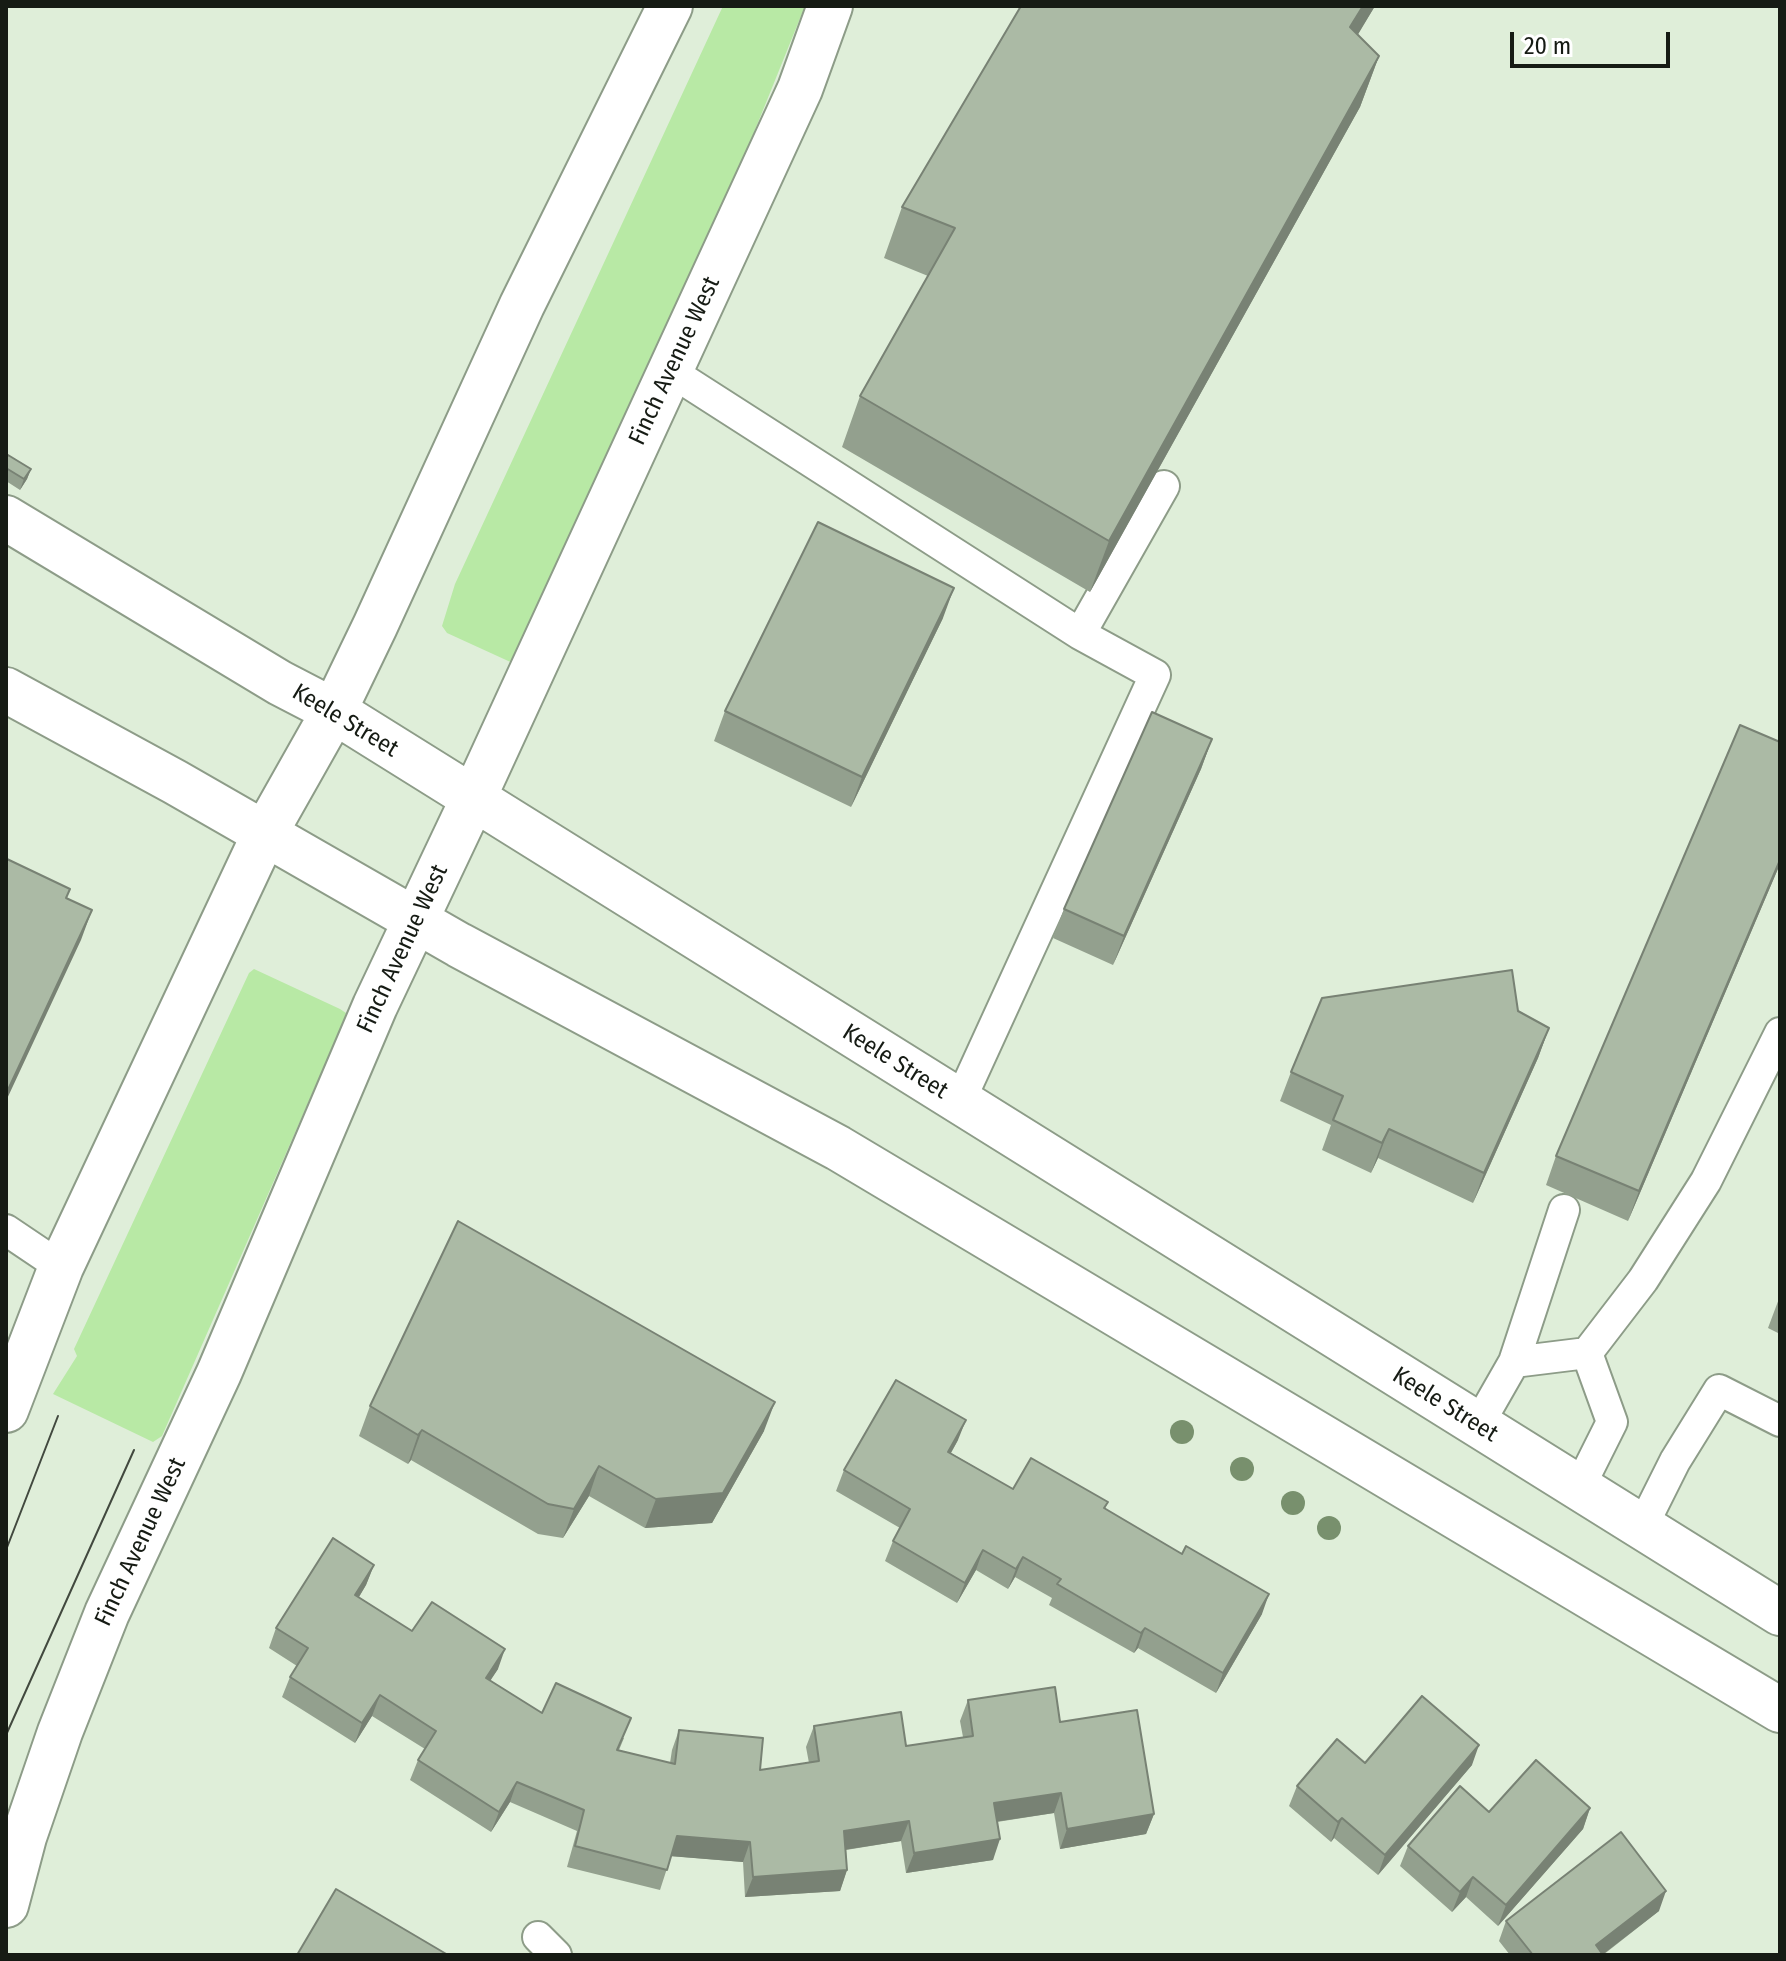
<!DOCTYPE html>
<html>
<head>
<meta charset="utf-8">
<style>
	body { margin:0 }
	#map { position:relative; width:1786px; height:1961px; overflow:hidden; background:#dfeed9; font-family:"Fira Sans Condensed",sans-serif }
	canvas { display:block }
	.frame { position:absolute; inset:0; border:8px solid #161b14; pointer-events:none }
	.scale { position:absolute; left:1510px; top:32px; width:160px; height:36px; box-sizing:border-box; border:4px solid #161b14; border-top:0; padding-left:10px; font-size:24px; line-height:28px; white-space:nowrap; color:#161b14; -webkit-text-stroke:6px #fff; paint-order:stroke }
</style>
</head>
<body>
<div id="map">
<canvas width="1786" height="1961"></canvas>
<div class="frame"></div>
<div class="scale">20 m</div>
</div>
<script>
const context = document.querySelector('canvas').getContext('2d');
context.lineJoin = 'round';
function fill(path, color) {
  context.fillStyle = color;
  context.fill(path, 'evenodd');
}
function poly(rows) {
  const path = new Path2D();
  for (const r of rows) {
    path.moveTo(r[0], r[1]);
    for (let i = 2; i < r.length; i += 2) path.lineTo(r[i], r[i + 1]);
  }
  return path;
}
function stroke(path, color, width, dash) {
  context.strokeStyle = color;
  context.lineWidth = width;
  context.lineCap = dash ? 'butt' : 'round';
  context.setLineDash(dash || []);
  context.stroke(path);
}
function label(font, color, halo, rows, align = 'center') {
  context.font = font + ' "Fira Sans Condensed",sans-serif';
  context.lineWidth = 7;
  context.setLineDash([]);
  context.textBaseline = 'middle';
  context.strokeStyle = halo;
  context.fillStyle = color;
  for (const [text, x, y, turn = 0] of rows) {
    context.save();
    context.translate(x, y);
    context.rotate((+turn || 0) * Math.PI / 180);
    context.textAlign = isNaN(turn) ? turn : align;
    if (halo) context.strokeText(text, 0, 0);
    context.fillText(text, 0, 0);
    context.restore();
  }
}
const green = poly([
	[723,6,805,6,711,239,517,665,447,633,442,626,455,584],
	[254,969,340,1009,346,1013,344,1021,162,1436,153,1442,53,1394,77,1356,74,1349,249,973]
]);
const service = poly([
	[670,371,1080,634],
	[959,1103,1155,675,1080,634,1164,486],
	[6,1230,61,1267],
	[1587,1353,1643,1280,1706,1181,1780,1033],
	[1514,1362,1564,1210],
	[1478,1425,1514,1362,1587,1353,1612,1422,1579,1488],
	[1642,1527,1675,1461,1719,1390,1780,1421],
	[538,1937,556,1955]
]);
const secondary = poly([
	[6,518,280,683,334,711,1780,1613],
	[6,690,175,782,459,945,838,1148,1780,1710],
	[6,1410,61,1267,264,835,334,711,375,626,522,305,670,6],
	[6,1905,24,1837,60,1732,107,1613,219,1373,375,1006,473,799,800,89,830,6]
]);
const tram = poly([
	[6,1550,58,1416],
	[6,1735,134,1450]
]);
const trees = [
	[1182,1432],
	[1242,1469],
	[1293,1503],
	[1329,1528]
];
const wall = poly([
	[1375,6,1357,35,1379,56,1360,107,1090,592,842,447,860,396,928,276,884,258,902,207],
	[6,458,31,469,27,479,20,490,6,481],
	[943,618,851,807,714,741,725,711],
	[1212,739,1201,769,1113,965,1053,938,1064,909],
	[1780,742,1780,864,1628,1221,1546,1185,1556,1156],
	[1518,1011,1549,1028,1538,1058,1473,1203,1378,1158,1371,1173,1322,1150,1331,1125,1280,1101,1291,1072],
	[1780,1296,1780,1334,1768,1328],
	[370,1406,764,1431,712,1523,645,1528,589,1496,563,1538,538,1534,411,1460,408,1464,359,1436],
	[958,1440,951,1453,1013,1489,1108,1502,1105,1509,1262,1614,1216,1693,1138,1648,1134,1653,1049,1605,1052,1598,1015,1577,1008,1589,976,1570,957,1603,885,1561,893,1541,900,1528,836,1491,844,1470],
	[374,1565,366,1585,359,1597,412,1631,498,1669,490,1680,542,1713,624,1738,619,1750,670,1763,672,1750,679,1730,760,1770,809,1763,806,1747,814,1726,906,1746,963,1737,960,1721,968,1700,1060,1722,1154,1814,1146,1834,1060,1849,1054,1813,997,1822,993,1860,906,1873,901,1841,846,1850,847,1870,840,1891,745,1897,743,1862,671,1856,660,1890,567,1867,577,1831,510,1802,491,1832,410,1780,418,1760,425,1749,372,1716,355,1743,282,1697,290,1677,297,1666,269,1648,276,1628],
	[1365,1763,1472,1765,1378,1875,1334,1838,1331,1842,1289,1806,1297,1786],
	[1590,1808,1583,1829,1498,1926,1466,1897,1452,1912,1400,1866,1408,1846],
	[1659,1911,1603,1955,1510,1955,1499,1941,1506,1921]
]);
const shadedWall = poly([
	[1363,6,1375,6,1332,78,1350,27],
	[1379,56,1360,107,1090,592,1109,541],
	[31,469,27,479,20,490,24,479],
	[954,588,943,618,851,807,862,777],
	[1212,739,1201,769,1113,965,1124,936],
	[1780,860,1780,864,1628,1221,1639,1191],
	[92,910,81,940,6,1101,6,1094],
	[1549,1028,1538,1058,1473,1203,1484,1173],
	[1389,1129,1378,1158,1371,1173,1382,1143],
	[775,1402,764,1431,712,1523,645,1528,656,1499],
	[966,1420,958,1440,940,1472,948,1452],
	[422,1430,411,1460,408,1464,418,1435],
	[599,1466,589,1496,563,1538,574,1509],
	[983,1550,976,1570,957,1603,965,1583],
	[1023,1557,1015,1577,1008,1589,1016,1569],
	[374,1565,366,1585,348,1615,355,1595],
	[1269,1594,1262,1614,1216,1693,1223,1673],
	[1145,1628,1138,1648,1134,1653,1141,1633],
	[505,1649,498,1669,479,1698,486,1678],
	[380,1695,372,1716,355,1743,362,1723],
	[1479,1745,1472,1765,1378,1875,1385,1855],
	[517,1782,510,1802,491,1832,499,1812],
	[1061,1793,1054,1813,987,1823,994,1803],
	[1590,1808,1583,1829,1498,1926,1506,1905],
	[1154,1814,1146,1834,1060,1849,1067,1829],
	[1342,1818,1334,1838,1331,1842,1338,1822],
	[909,1821,901,1841,837,1851,844,1831],
	[677,1836,750,1842,743,1862,669,1856],
	[1000,1839,993,1860,906,1873,914,1853],
	[847,1870,840,1891,745,1897,753,1877],
	[1473,1877,1466,1897,1452,1912,1460,1892],
	[1666,1891,1659,1911,1602,1955,1596,1945]
]);
const building = poly([
	[1021,6,1363,6,1350,27,1379,56,1109,541,860,396,955,228,902,207,1021,6],
	[8,455,31,469,24,479,6,468,6,458,8,455],
	[818,522,954,588,862,777,725,711,818,522],
	[1152,712,1212,739,1124,936,1064,909,1152,712],
	[1740,725,1780,742,1780,860,1639,1191,1556,1156,1740,725],
	[7,859,70,889,66,898,92,910,6,1094,7,859],
	[1512,970,1518,1011,1549,1028,1484,1173,1389,1129,1382,1143,1333,1120,1343,1096,1291,1072,1322,998,1512,970],
	[458,1221,775,1402,723,1493,656,1499,599,1466,574,1509,548,1504,422,1430,418,1435,370,1406,458,1221],
	[896,1380,966,1420,948,1452,1013,1489,1031,1458,1108,1502,1104,1508,1182,1554,1186,1546,1269,1594,1223,1673,1145,1628,1141,1633,1057,1584,1061,1579,1023,1557,1016,1569,983,1550,965,1583,893,1541,910,1509,844,1470,896,1380],
	[333,1538,374,1565,355,1595,412,1631,432,1602,505,1649,486,1678,542,1713,556,1683,631,1718,617,1750,675,1764,679,1730,763,1738,760,1770,819,1761,814,1726,901,1712,906,1746,973,1736,968,1700,1055,1687,1060,1722,1137,1710,1154,1814,1067,1829,1061,1793,994,1803,1000,1839,914,1853,909,1821,844,1831,847,1870,753,1877,750,1842,677,1836,667,1870,575,1846,584,1810,517,1782,499,1812,418,1760,436,1731,380,1695,362,1723,290,1677,308,1648,276,1628,333,1538],
	[1422,1696,1479,1745,1385,1855,1342,1818,1338,1822,1297,1786,1337,1739,1365,1763,1422,1696],
	[1536,1760,1590,1808,1506,1905,1473,1877,1460,1892,1408,1846,1460,1786,1489,1812,1536,1760],
	[1621,1832,1666,1891,1596,1945,1603,1955,1533,1955,1506,1921,1621,1832],
	[336,1889,448,1955,297,1955,336,1889]
]);
const streetNames = [
	["Finch Avenue West",675,361,-65],
	["Keele Street",345,721,31],
	["Finch Avenue West",403,949,-65],
	["Keele Street",895,1062,32],
	["Keele Street",1445,1405,32],
	["Finch Avenue West",141,1542,-65]
];
fill(green, '#b8e9a5');
stroke(service, '#8d9c88', 34);
stroke(secondary, '#8d9c88', 48);
stroke(service, '#fff', 30);
stroke(secondary, '#fff', 44);
stroke(tram, '#42493f', 2);
context.fillStyle = '#78906d';
for (const [x, y] of trees) {
  context.beginPath();
  context.arc(x, y, 12, 0, 2 * Math.PI);
  context.fill();
}
fill(wall, '#93a08e');
fill(shadedWall, '#788274');
fill(building, '#abbaa5');
stroke(building, '#788274', 2);
label('24px', '#161b14', '#fff', streetNames);
</script>
</body>
</html>
